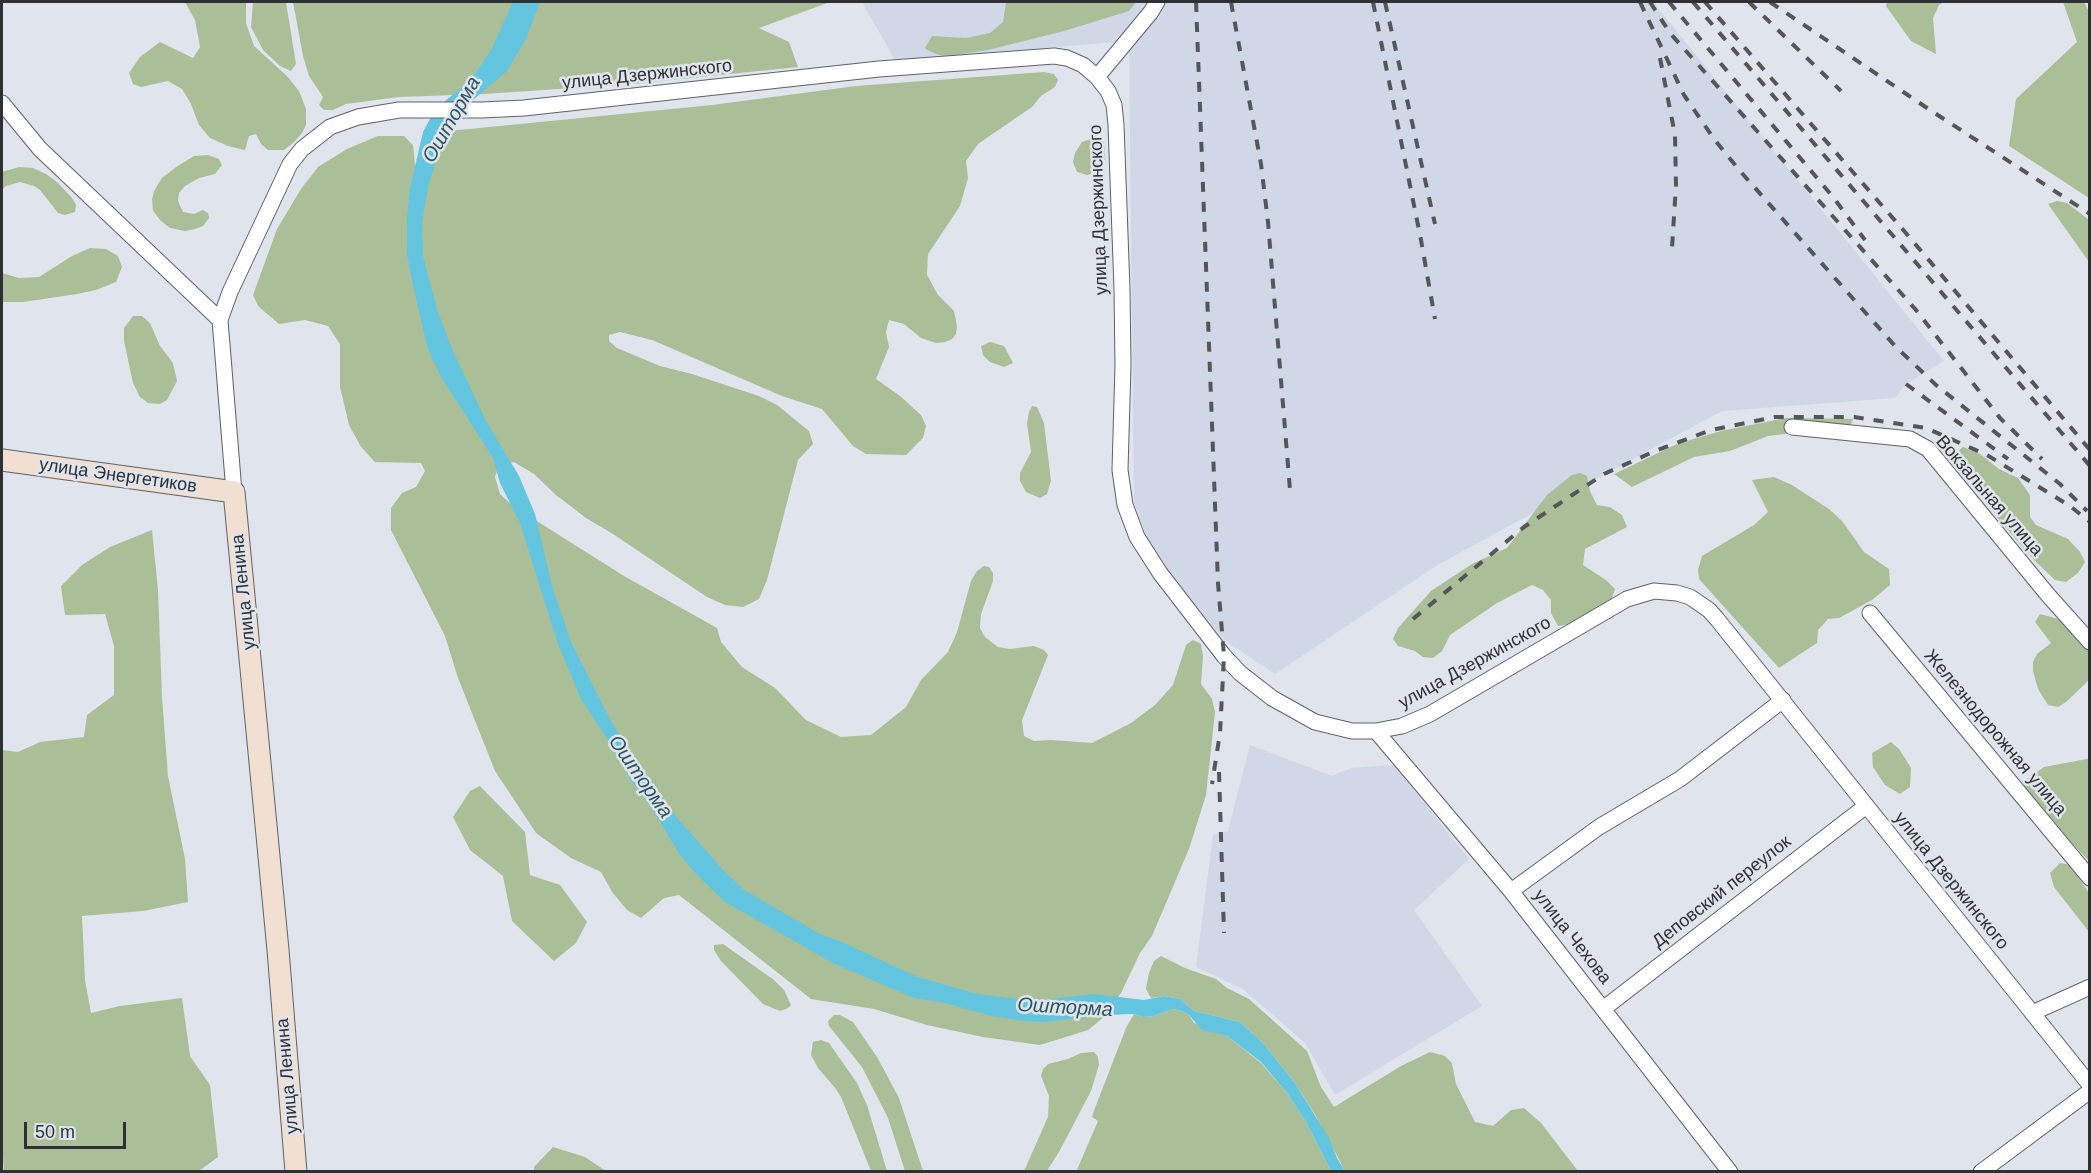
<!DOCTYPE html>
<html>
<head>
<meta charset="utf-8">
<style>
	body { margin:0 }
	#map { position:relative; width:2091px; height:1173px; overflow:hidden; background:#e0e4ec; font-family:Helvetica,sans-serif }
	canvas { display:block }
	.frame { position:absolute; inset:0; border:3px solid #2e3033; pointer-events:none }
	.scale { position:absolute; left:24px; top:1122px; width:102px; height:27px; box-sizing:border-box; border:3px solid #2e3033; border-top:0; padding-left:8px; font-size:18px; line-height:21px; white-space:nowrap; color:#2e3033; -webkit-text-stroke:4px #e0e4ec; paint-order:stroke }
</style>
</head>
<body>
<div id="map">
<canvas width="2091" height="1173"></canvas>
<div class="frame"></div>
<div class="scale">50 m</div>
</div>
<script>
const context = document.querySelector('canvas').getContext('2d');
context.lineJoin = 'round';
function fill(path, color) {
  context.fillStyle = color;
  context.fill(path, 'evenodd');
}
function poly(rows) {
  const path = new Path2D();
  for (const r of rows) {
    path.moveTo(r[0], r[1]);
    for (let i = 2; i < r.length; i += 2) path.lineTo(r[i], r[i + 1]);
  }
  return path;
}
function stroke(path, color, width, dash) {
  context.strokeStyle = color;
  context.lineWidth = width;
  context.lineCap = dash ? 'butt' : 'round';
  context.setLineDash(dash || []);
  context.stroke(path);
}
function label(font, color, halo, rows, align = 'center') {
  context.font = font + ' Helvetica,sans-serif';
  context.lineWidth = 5;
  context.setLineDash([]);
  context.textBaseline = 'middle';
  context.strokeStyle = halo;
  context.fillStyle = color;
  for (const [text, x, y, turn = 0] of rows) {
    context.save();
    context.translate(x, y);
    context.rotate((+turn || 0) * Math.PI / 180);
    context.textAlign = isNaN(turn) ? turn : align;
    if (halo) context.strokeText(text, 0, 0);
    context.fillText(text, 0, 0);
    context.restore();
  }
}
const built = poly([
	[862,2,1653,2,1944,361,1906,384,1895,398,1722,411,1439,564,1275,674,1224,640,1151,549,1134,503,1129,41,895,60],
	[1250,745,1332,776,1351,768,1394,765,1469,859,1414,910,1482,1006,1335,1095,1305,1043,1243,989,1196,967,1213,835,1228,831]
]);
const green = poly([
	[185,2,246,2,246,23,254,46,287,76,299,91,306,109,306,125,302,133,294,142,284,150,268,150,261,144,256,134,249,136,245,150,228,146,210,138,199,125,191,104,182,89,168,81,141,87,133,84,129,73,140,57,160,42,193,58,200,47,195,20],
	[253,2,286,2,296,64,291,71,280,66,263,50,251,27],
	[293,2,830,2,759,28,789,42,798,67,633,84,484,94,399,97,346,104,333,110,324,110,319,105,323,97,309,76,303,56],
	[1006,2,1136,2,1129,11,1064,31,988,50,949,56,939,55,929,51,925,48,932,36,966,38,990,33,1003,22],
	[1887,2,1944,2,1939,5,1933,18,1936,54,1911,41,1886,6],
	[2063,2,2084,2,2089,12,2089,198,2009,146,2016,99,2077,42],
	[1044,72,1054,74,1058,80,1055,87,1041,96,1032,107,978,144,966,161,968,178,960,206,928,254,927,275,938,295,954,311,957,326,956,334,952,339,945,342,936,343,921,338,904,324,889,320,886,332,889,347,876,379,900,396,921,415,926,426,923,438,906,455,866,454,853,446,822,409,782,396,652,340,620,332,609,335,609,341,617,348,660,366,692,374,759,396,777,405,809,431,813,444,798,460,767,580,759,599,743,607,725,605,707,597,613,534,586,518,556,495,534,474,514,462,499,465,495,477,500,494,513,506,624,576,717,628,721,642,742,667,775,688,806,720,841,737,871,735,906,707,921,680,948,652,957,632,971,581,977,571,984,566,989,567,993,573,993,581,981,614,980,628,985,637,998,647,1010,649,1034,646,1044,650,1048,655,1022,720,1024,736,1034,741,1051,740,1092,743,1131,723,1155,705,1173,685,1186,645,1193,640,1201,644,1203,656,1201,684,1212,699,1215,712,1206,795,1189,849,1152,936,1140,953,1121,993,1104,1017,1088,1030,1040,1045,983,1037,927,1025,874,1009,811,999,679,895,664,898,641,918,627,910,612,892,601,872,571,858,536,833,495,771,458,678,445,636,391,530,391,508,402,493,416,487,425,471,421,463,375,462,361,447,349,425,340,387,340,344,328,326,305,320,279,324,258,306,253,295,277,229,301,189,318,167,347,149,378,136,404,136,413,145,415,165,421,171,438,155,449,131,712,105,856,86],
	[1096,137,1104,142,1105,159,1095,173,1087,175,1077,172,1073,162,1075,153,1082,142],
	[208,155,219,159,222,165,215,174,199,178,185,186,179,193,178,201,183,212,194,214,203,210,208,213,209,218,203,226,195,229,185,231,170,228,161,221,153,211,152,200,154,191,162,178,176,167,194,156],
	[19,167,33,168,46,174,57,182,72,198,76,205,75,212,65,215,58,213,40,190,34,186,20,182,6,186,2,190,2,172],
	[2057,201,2067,203,2089,220,2089,262,2048,204],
	[90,248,106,249,118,256,122,267,116,282,96,290,77,294,23,302,2,302,2,273,19,278,39,277,72,256],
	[133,316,142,316,150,323,160,346,173,363,177,381,167,400,160,404,148,403,140,397,133,383,124,341,124,328],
	[990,342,1004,346,1013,363,1004,367,990,362,983,355,981,346],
	[1032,406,1037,407,1044,423,1051,481,1047,494,1040,498,1026,492,1020,481,1020,473,1031,452,1027,423,1029,412],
	[1786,418,1853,419,1849,430,1802,432,1768,436,1730,451,1694,457,1632,487,1614,474,1677,444,1721,431],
	[1963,447,1980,454,1999,469,2018,478,2030,495,2030,517,2036,525,2068,539,2080,552,2085,562,2078,573,2066,582,2055,580,2034,560,2000,521,1959,463,1957,452],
	[1580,473,1587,476,1590,491,1597,505,1610,507,1622,515,1627,527,1585,549,1583,565,1606,580,1615,589,1611,601,1575,623,1558,626,1551,613,1551,600,1543,590,1532,585,1497,603,1450,635,1442,651,1433,658,1423,657,1415,651,1398,646,1393,639,1398,628,1431,591,1472,564,1507,548,1547,495,1572,475],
	[1774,477,1792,485,1829,509,1842,521,1864,552,1889,569,1890,585,1872,600,1839,618,1828,619,1818,630,1817,643,1779,668,1699,579,1698,570,1702,556,1754,525,1768,512,1752,480],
	[152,530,158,590,162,697,168,776,185,859,188,902,143,911,82,916,85,980,91,1013,120,1006,182,998,190,1056,210,1085,218,1157,199,1171,4,1171,2,1142,2,750,18,752,40,742,84,737,87,715,114,695,114,646,105,614,65,615,61,586,82,565,110,547],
	[2040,614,2058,619,2080,637,2089,651,2089,680,2066,702,2058,707,2048,705,2038,689,2033,671,2033,662,2037,654,2051,643,2035,622],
	[1891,742,1899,749,1911,768,1910,787,1900,794,1885,785,1873,767,1872,753],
	[2087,759,2089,759,2089,861,2055,826,2021,783,2044,767],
	[480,786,525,832,530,875,560,885,587,922,576,943,554,961,512,921,503,876,470,850,453,817,470,791],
	[2060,863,2070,865,2089,893,2089,932,2054,887,2050,873],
	[723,944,774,980,784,990,791,1005,788,1008,780,1011,763,1004,721,961,714,950,714,945],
	[1161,956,1185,968,1216,979,1227,988,1249,999,1307,1051,1321,1087,1334,1107,1401,1066,1430,1052,1445,1056,1452,1063,1456,1084,1475,1122,1493,1126,1511,1110,1524,1108,1541,1123,1578,1171,1345,1171,1316,1116,1295,1083,1262,1042,1240,1022,1194,1011,1180,999,1164,996,1151,998,1146,989,1149,973,1154,961],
	[1172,1009,1182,1011,1189,1015,1194,1023,1227,1036,1261,1063,1287,1093,1306,1122,1331,1171,1076,1172,1098,1121,1092,1117,1095,1108,1126,1028,1134,1014,1143,1017,1154,1016],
	[834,1015,840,1015,853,1022,877,1057,899,1098,923,1171,905,1171,888,1118,862,1067,829,1026,828,1021],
	[821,1040,829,1043,857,1083,867,1105,887,1171,871,1171,841,1097,836,1089,818,1068,811,1055,813,1042],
	[1094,1052,1098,1057,1099,1065,1091,1091,1059,1152,1047,1171,1024,1171,1048,1117,1049,1096,1041,1076,1043,1069,1048,1064,1068,1059,1081,1053],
	[553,1147,585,1157,606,1171,534,1171,534,1167]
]);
const water = poly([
	[513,2,540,2,526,39,507,71,467,105,449,131,438,155,428,187,422,223,423,256,438,312,452,349,486,421,519,476,535,514,553,589,571,642,612,723,655,788,678,819,725,872,744,890,822,935,842,942,915,976,977,994,1035,1001,1094,994,1144,1000,1164,996,1180,999,1194,1011,1240,1022,1262,1042,1295,1083,1329,1138,1337,1158,1345,1171,1331,1171,1306,1122,1287,1093,1261,1062,1227,1036,1202,1030,1189,1015,1182,1011,1172,1009,1154,1016,1143,1017,1134,1014,1105,1015,1045,1022,1023,1021,992,1016,941,1002,914,998,835,964,725,902,699,877,680,855,651,807,630,779,608,740,581,699,558,644,520,523,500,483,493,458,441,377,428,350,412,281,407,254,407,219,410,188,423,132,432,115,445,101,464,86,477,71,491,50]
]);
const street = poly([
	[1097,77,1151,12,1157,2],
	[2,103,40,149,220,320,234,492],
	[220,320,230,292,290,164,302,149,330,127,358,117,399,110,482,110,524,108,879,69,1054,56,1067,58,1083,65,1097,77,1108,91,1114,105,1116,125,1122,289,1123,365,1120,470,1125,505,1137,537,1160,573,1224,656,1240,673,1272,698,1315,722,1352,731,1376,731,1402,726,1430,714,1627,599,1654,591,1677,593,1690,597,1709,610,1717,619,2090,1085],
	[1792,427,1910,439,1928,449,2048,595,2090,642],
	[1870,613,2090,878],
	[1376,731,1511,891,1730,1172],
	[1511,891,1599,827,1680,779,1783,700],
	[1603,1009,1866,806],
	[2032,1013,2090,987],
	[1981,1172,2090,1091]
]);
const secondary = poly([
	[2,460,234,492,278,950,296,1172]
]);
const rail = poly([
	[1196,2,1218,583,1224,656,1220,733,1212,784],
	[1231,2,1261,164,1268,222,1290,490],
	[1373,2,1421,240,1435,319],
	[1385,2,1435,224],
	[1640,2,1684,95,1714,139,1740,171,1895,346,1936,385,2060,484,2087,511],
	[1650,2,1670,33,1916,310,2000,418,2042,459],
	[1669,2,1833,197,1865,240],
	[1693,2,2090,466],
	[1705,2,1905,232,2090,450],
	[1749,2,1841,91],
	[1770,2,1927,108,2090,214],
	[1660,58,1675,135,1676,185,1672,248],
	[1906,384,2008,459],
	[1413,619,1524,527,1604,474,1655,451,1711,430,1775,417,1854,417,1926,428,1987,455,2070,506,2090,522],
	[1219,772,1224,933]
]);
const streetNames = [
	["улица Дзержинского",647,75,-6],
	["улица Дзержинского",1099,210,-92],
	["улица Энергетиков",118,476,8],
	["Вокзальная улица",1989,496,49],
	["улица Ленина",244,592,-96],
	["улица Дзержинского",1475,663,-29],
	["Железнодорожная улица",1995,733,50],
	["улица Дзержинского",1951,881,51],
	["Деповский переулок",1722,892,-38],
	["улица Чехова",1572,937,52],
	["улица Ленина",288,1076,-95]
];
const waterNames = [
	["Ошторма",452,120,-60],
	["Ошторма",640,777,55],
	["Ошторма",1065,1008,3]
];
fill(built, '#d0d7e6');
fill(green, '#aabf97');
fill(water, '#64c5e0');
stroke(street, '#5e6168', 17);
stroke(secondary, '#5e6168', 23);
stroke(street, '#fff', 15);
stroke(secondary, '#f1e0d1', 21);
stroke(rail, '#54565a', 4, [10, 10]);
label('18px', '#2e3033', '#e0e4ec', streetNames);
label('italic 20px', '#295460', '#e0e4ec', waterNames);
</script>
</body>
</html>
